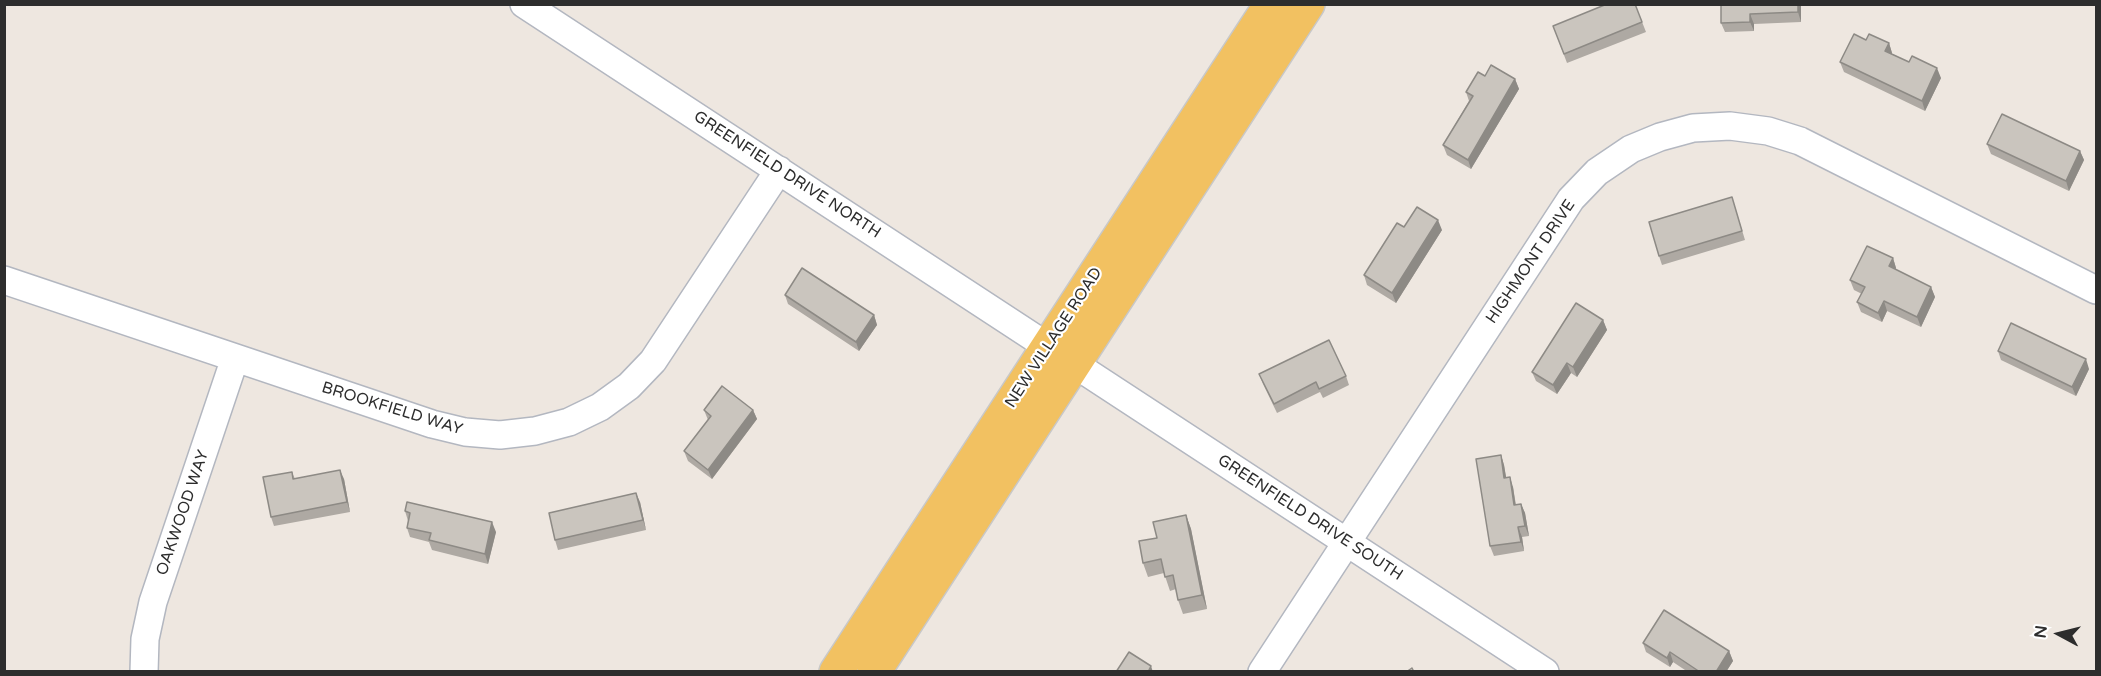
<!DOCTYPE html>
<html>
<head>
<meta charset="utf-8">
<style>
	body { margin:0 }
	#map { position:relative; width:2101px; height:676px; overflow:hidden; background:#eee7e0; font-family:"Varela Round",sans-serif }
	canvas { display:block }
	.frame { position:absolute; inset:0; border:6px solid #2d2d2d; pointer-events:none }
	.north { position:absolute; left:2029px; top:604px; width:60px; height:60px; -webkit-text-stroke:4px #fff; paint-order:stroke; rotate:277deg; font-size:16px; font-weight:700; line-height:24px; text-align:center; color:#2d2d2d }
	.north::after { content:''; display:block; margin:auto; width:21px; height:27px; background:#2d2d2d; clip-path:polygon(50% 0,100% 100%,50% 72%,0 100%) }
</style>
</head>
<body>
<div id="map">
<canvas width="2101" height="676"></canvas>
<div class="frame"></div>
<div class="north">N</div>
</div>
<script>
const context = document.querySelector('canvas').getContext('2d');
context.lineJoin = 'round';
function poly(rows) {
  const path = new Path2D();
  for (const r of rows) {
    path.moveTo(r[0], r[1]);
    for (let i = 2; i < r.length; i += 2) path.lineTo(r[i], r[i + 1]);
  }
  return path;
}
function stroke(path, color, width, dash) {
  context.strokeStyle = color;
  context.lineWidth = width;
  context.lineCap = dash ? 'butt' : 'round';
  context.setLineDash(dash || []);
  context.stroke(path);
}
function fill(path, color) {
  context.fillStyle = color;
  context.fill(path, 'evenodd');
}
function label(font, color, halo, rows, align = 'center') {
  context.font = font + ' "Varela Round",sans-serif';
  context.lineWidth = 4.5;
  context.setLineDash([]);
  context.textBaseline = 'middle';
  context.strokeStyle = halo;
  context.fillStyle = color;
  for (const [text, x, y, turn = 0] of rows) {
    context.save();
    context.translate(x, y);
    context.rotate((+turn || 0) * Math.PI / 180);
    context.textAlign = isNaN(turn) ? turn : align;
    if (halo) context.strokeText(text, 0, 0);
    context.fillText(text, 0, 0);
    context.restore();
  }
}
const minor = poly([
	[524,4,1545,672],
	[4,280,432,424,465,432,500,435,535,431,569,422,600,407,629,386,653,361,779,170],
	[144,672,145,639,153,602,235,358],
	[1262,672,1571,199,1597,172,1631,149,1660,137,1693,128,1730,126,1768,131,1800,141,2096,290]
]);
const major = poly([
	[836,672,1271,4],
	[874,672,1308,4]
]);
const wall = poly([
	[1635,4,1646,32,1567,63,1553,26],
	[1721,4,1801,4,1801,22,1754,24,1754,31,1725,32,1721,23],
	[1866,40,1889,43,1892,53,1892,54,1941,78,1925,111,1844,72,1840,62],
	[1485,76,1515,79,1519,89,1471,169,1447,155,1443,145,1469,101,1466,92],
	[1987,144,2080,151,2084,160,2069,191,1991,154],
	[1735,207,1745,240,1662,265,1659,256],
	[1404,227,1442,230,1396,303,1367,285,1364,275],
	[1893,258,1896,268,1895,270,1931,287,1935,297,1921,327,1887,311,1882,322,1861,312,1857,302,1862,294,1854,290,1850,280],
	[785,295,874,315,877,325,859,351,788,304],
	[1603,320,1607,330,1577,377,1571,373,1557,394,1536,381,1532,372],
	[1998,351,2089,369,2076,396,2001,360],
	[1259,374,1346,376,1349,385,1323,398,1320,392,1277,413,1263,384],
	[704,410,753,410,757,419,712,479,688,461,684,451,708,420],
	[1501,455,1504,465,1506,478,1513,487,1516,505,1521,504,1525,513,1529,536,1522,537,1524,551,1494,556,1490,546],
	[292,472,295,479,344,479,350,512,274,526,271,517],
	[640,502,646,530,558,550,555,540],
	[405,511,496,532,488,564,432,550,429,542,410,537,407,528,408,521],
	[1186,515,1191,529,1207,609,1183,614,1178,600,1176,589,1170,591,1164,573,1148,577,1143,563,1157,538],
	[1643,643,1729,651,1733,661,1726,672,1688,672,1673,662,1670,667,1646,652]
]);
const shadedWall = poly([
	[1798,4,1801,4,1801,22,1798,12],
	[1750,14,1754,24,1754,31,1750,22],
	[1889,43,1892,53,1888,61,1885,51],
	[1937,68,1941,78,1925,111,1922,101],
	[1515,79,1519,89,1471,169,1468,160],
	[2080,151,2084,160,2069,191,2066,181],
	[1438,220,1442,230,1396,303,1392,293],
	[1893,258,1896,268,1892,276,1889,266],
	[1931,287,1935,297,1921,327,1917,317],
	[1884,301,1887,311,1882,322,1878,313],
	[874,315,877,325,859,351,856,342],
	[1603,320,1607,330,1577,377,1573,367],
	[2086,359,2089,369,2076,396,2072,387],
	[1567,363,1571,373,1557,394,1553,385],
	[753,410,757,419,712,479,708,470],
	[1501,455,1504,465,1508,488,1504,478],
	[340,470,344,479,350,512,347,502],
	[1510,477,1513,487,1517,515,1514,505],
	[636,493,640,502,646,530,643,520],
	[1521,504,1525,513,1529,536,1525,526],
	[1186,515,1191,529,1207,609,1202,595],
	[492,522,496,532,488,564,485,554],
	[1518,527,1522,537,1524,551,1521,542],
	[1729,651,1733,661,1726,672,1716,672],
	[1670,652,1673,662,1670,667,1667,658],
	[1151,666,1153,672,1148,672]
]);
const building = poly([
	[1607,4,1635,4,1642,22,1564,54,1553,26,1607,4],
	[1721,4,1798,4,1798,12,1750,14,1750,22,1721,23,1721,4],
	[1854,34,1866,40,1869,34,1889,43,1885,51,1909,62,1912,56,1937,68,1922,101,1840,62,1854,34],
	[1491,65,1515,79,1468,160,1443,145,1473,96,1466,92,1478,72,1485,76,1491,65],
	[2002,114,2080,151,2066,181,1987,144,2002,114],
	[1732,197,1742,231,1659,256,1649,222,1732,197],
	[1417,207,1438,220,1392,293,1364,275,1397,223,1404,227,1417,207],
	[1867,246,1893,258,1889,266,1931,287,1917,317,1884,301,1878,313,1857,302,1865,287,1850,280,1867,246],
	[802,268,874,315,856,342,785,295,802,268],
	[1576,303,1603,320,1573,367,1567,363,1553,385,1532,372,1576,303],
	[2011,323,2086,359,2072,387,1998,351,2011,323],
	[1329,340,1346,376,1319,389,1316,382,1274,404,1259,374,1329,340],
	[722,386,753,410,708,470,684,451,711,416,704,410,722,386],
	[1501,455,1504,478,1510,477,1514,505,1521,504,1525,526,1518,527,1521,542,1490,546,1476,459,1501,455],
	[340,470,347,502,271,517,263,477,292,472,293,479,340,470],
	[636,493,643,520,555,540,549,513,636,493],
	[407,502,492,522,485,554,429,540,431,533,407,528,410,513,405,511,407,502],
	[1186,515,1202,595,1178,600,1173,575,1165,577,1161,559,1143,563,1139,541,1157,538,1153,522,1186,515],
	[1664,610,1729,651,1716,672,1700,672,1670,652,1667,658,1643,643,1664,610],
	[1129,652,1151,666,1148,672,1116,672,1129,652],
	[1412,668,1414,672,1406,672,1412,668]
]);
const streetNames = [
	["GREENFIELD DRIVE NORTH",787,175,33],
	["HIGHMONT DRIVE",1531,262,-56],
	["NEW VILLAGE ROAD",1054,338,-57],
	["BROOKFIELD WAY",392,409,17],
	["OAKWOOD WAY",183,513,-71],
	["GREENFIELD DRIVE SOUTH",1310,518,33]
];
stroke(minor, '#b3b7c0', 30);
stroke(major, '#c8c8c8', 36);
stroke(minor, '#fff', 27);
stroke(major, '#f2c161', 33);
fill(wall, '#aea9a3');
fill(shadedWall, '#8d8a85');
fill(building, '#cac5be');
stroke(building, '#8d8a85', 1.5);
label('16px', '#2d2d2d', '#fff', streetNames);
</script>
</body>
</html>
